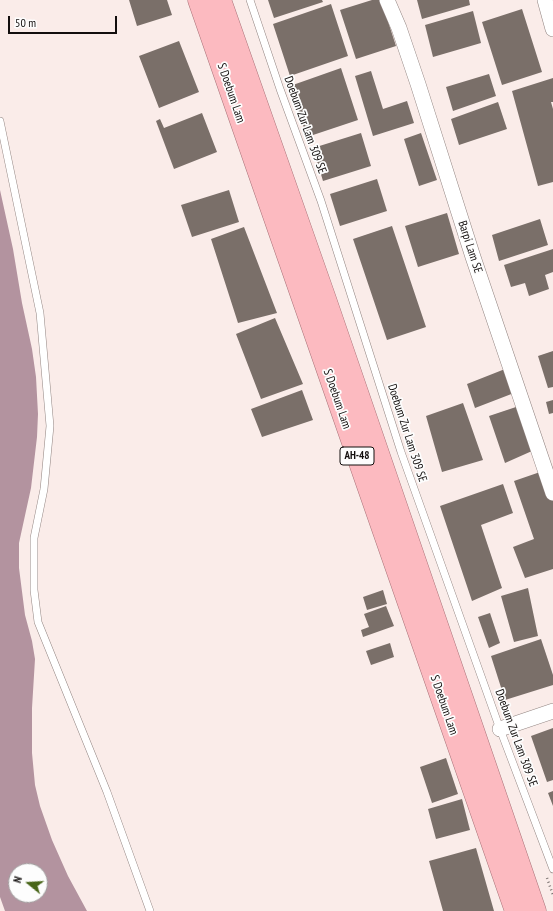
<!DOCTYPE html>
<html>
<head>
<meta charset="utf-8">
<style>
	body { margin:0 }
	#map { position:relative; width:553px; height:911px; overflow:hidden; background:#faece9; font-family:"PT Sans Narrow",sans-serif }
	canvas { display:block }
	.north { position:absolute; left:8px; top:863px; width:40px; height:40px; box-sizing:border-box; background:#fdfdfd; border:1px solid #9f9d9d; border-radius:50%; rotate:288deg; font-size:11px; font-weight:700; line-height:16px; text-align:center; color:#120e0d }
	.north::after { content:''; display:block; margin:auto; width:14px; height:18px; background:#486518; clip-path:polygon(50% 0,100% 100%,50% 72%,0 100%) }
	.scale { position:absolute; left:8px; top:16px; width:109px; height:18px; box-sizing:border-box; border:2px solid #120e0d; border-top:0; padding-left:5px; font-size:12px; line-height:14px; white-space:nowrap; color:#120e0d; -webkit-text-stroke:3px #fdfdfd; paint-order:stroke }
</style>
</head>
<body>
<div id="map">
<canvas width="553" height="911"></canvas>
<div class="north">N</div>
<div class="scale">50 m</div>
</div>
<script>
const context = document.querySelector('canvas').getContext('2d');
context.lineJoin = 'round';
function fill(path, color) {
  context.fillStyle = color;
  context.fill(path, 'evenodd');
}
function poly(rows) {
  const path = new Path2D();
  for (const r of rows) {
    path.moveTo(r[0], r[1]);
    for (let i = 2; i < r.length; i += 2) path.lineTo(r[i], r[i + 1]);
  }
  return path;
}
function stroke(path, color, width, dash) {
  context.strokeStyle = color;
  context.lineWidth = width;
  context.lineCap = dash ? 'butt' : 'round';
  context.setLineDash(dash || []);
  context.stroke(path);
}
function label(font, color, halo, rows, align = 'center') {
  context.font = font + ' "PT Sans Narrow",sans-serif';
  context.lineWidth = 3.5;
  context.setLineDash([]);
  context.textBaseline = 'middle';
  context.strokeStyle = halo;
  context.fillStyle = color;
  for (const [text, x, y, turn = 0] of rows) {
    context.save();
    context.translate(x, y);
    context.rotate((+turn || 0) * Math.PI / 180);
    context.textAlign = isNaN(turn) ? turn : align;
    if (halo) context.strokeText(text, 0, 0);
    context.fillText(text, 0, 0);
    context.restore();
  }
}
const water = poly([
	[0,190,13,249,22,303,32,349,36,377,38,414,37,437,31,488,19,543,19,568,25,615,32,641,35,659,32,708,32,753,35,785,40,806,52,840,68,876,87,911,5,911,0,897],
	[16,871,40,871,40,895,16,895]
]);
const building = poly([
	[129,0,167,0,172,15,137,26],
	[268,0,322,0,323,2,274,18],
	[372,0,381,0,396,46,356,59,340,10],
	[417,0,469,0,470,5,422,19],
	[331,4,348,56,290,76,273,24],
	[522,9,542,72,502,85,482,22],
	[473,11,481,43,433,57,425,25],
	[179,41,199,92,159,108,139,56],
	[341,68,358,120,307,137,290,86],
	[371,71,383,109,407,101,414,123,373,136,355,76],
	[489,74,496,96,453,111,446,87],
	[553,78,553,102,551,102,553,109,553,182,538,186,512,91],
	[498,102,507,129,459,145,451,119],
	[202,113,217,152,174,169,156,121,160,119,164,128],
	[361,133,371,166,323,181,313,148],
	[421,133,437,180,419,186,404,139],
	[377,179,387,211,340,226,330,194],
	[229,190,239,222,192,237,181,205],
	[447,213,459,254,418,267,405,226],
	[540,219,548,245,499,261,492,235],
	[392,226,426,327,387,340,353,239],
	[244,227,277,313,238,323,211,239],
	[553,249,553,272,545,275,549,289,529,296,525,283,511,287,504,265],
	[275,318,303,384,261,399,236,334],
	[553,351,553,387,548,388,538,356],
	[505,369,514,393,475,408,467,384],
	[302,390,313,420,262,437,251,409],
	[553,400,553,413,549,414,546,402],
	[463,403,483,460,442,472,426,416],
	[516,407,532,451,505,463,489,416],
	[543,471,553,500,553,569,525,578,513,547,534,539,514,481],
	[503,484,513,513,481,525,502,588,472,601,440,506],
	[528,588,538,636,514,642,501,596],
	[383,590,387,604,367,610,363,597],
	[386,606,394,626,363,637,361,630,369,627,364,614],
	[490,613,500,643,489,648,478,617],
	[541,639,553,675,553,685,505,700,491,656],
	[390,643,394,657,371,665,366,651],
	[553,728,553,780,547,782,531,736],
	[446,758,458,794,432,803,420,767],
	[553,791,553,806,548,793],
	[462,799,470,830,436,839,428,809],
	[476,848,494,911,443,911,429,861]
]);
const path = poly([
	[547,878,553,895]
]);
const service = poly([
	[250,0,280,89,321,201,401,452,500,729,553,869],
	[0,121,40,313,50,426,44,489,34,538,34,590,38,622,107,792,150,911]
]);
const minor = poly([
	[387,0,399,28,418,84,473,257,553,493],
	[545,0,553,29],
	[500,729,553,711]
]);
const trunk = poly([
	[199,0,516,911],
	[220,0,325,299,535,911]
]);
const shields = [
	[357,456,34]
];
const shieldNames = [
	["AH-48",357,456]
];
const streetNames = [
	["S Doebum Lam",231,93,71],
	["Doebum Zur Lam 309 SE",305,125,70],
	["Barpi Lam SE",470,247,72],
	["S Doebum Lam",337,399,71],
	["Doebum Zur Lam 309 SE",407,433,72],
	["S Doebum Lam",444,705,71],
	["Doebum Zur Lam 309 SE",516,738,70]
];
fill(water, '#b3939f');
fill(building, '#7a6f69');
stroke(service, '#928582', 8);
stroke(minor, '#928582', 16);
stroke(trunk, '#a97278', 23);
stroke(path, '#7b7371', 2.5, [1, 3]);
stroke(service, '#fff', 7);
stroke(minor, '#fff', 15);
stroke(trunk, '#fcbac0', 22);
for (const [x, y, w] of shields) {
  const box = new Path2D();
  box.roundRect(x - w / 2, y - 9, w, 18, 3);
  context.fillStyle = '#fdfdfd';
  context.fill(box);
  stroke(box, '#120e0d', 1);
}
label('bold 11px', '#120e0d', null, shieldNames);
label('12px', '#120e0d', '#fdfdfd', streetNames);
</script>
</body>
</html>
